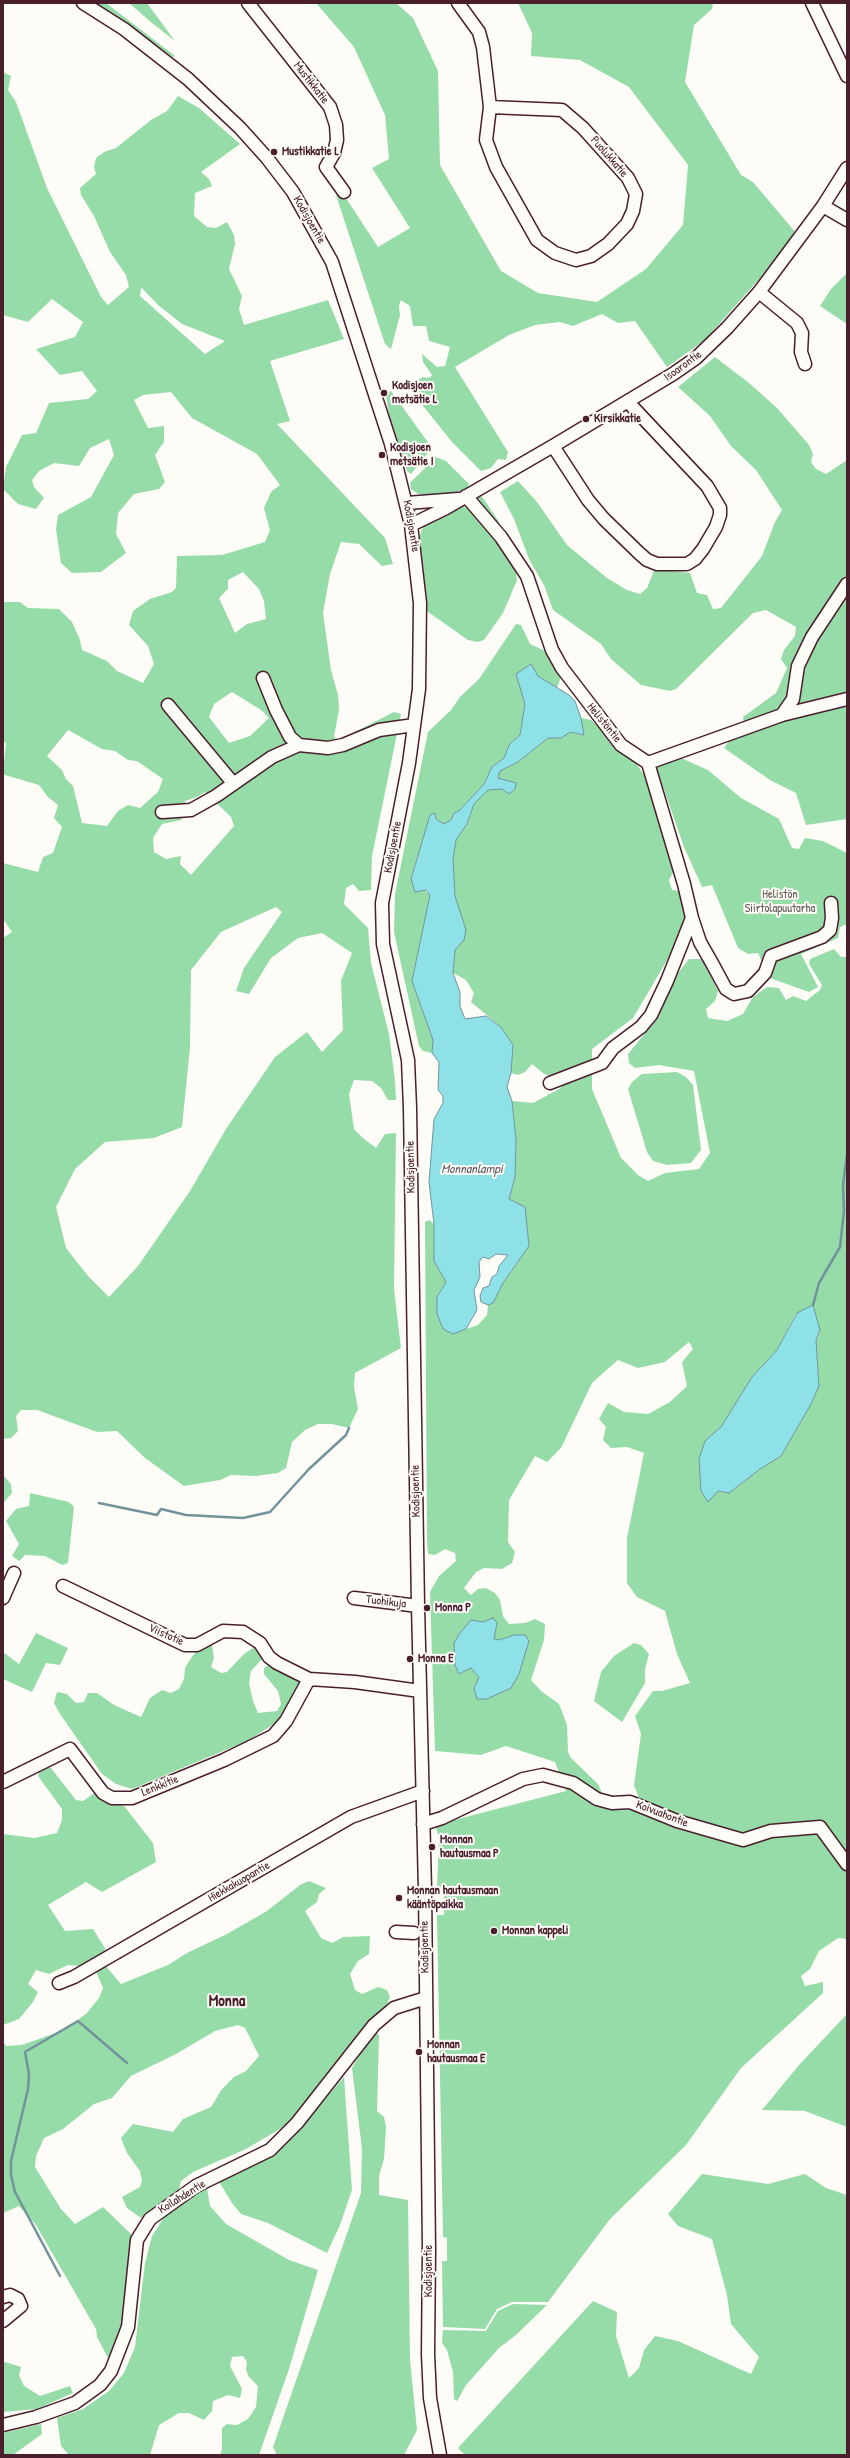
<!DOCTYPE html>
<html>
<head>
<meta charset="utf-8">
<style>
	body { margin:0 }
	#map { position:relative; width:850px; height:2458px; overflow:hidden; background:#fdfcf7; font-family:"Patrick Hand",sans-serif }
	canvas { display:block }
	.frame { position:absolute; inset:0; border:4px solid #4a1f2b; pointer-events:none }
</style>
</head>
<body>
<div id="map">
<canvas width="850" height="2458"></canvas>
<div class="frame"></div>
</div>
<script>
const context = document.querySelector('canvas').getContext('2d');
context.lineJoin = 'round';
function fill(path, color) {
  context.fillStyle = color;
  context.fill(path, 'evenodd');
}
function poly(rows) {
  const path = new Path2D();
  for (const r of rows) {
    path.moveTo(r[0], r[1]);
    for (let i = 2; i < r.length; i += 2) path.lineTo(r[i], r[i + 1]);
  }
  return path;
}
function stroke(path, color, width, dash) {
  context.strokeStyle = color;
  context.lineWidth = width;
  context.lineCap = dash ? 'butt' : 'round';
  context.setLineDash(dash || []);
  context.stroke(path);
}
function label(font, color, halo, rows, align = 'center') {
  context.font = font + ' "Patrick Hand",sans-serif';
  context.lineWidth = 4;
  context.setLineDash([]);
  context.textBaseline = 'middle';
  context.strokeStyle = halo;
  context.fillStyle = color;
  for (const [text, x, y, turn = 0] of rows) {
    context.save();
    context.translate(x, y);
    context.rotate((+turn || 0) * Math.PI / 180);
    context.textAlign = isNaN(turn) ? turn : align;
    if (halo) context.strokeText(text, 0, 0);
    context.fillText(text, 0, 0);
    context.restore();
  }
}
const green = poly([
	[93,3,106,3,175,56,173,57],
	[129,3,147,3,175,41,152,23],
	[316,3,396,3,413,18,438,71,440,165,501,271,538,293,597,302,646,269,683,225,688,165,629,87,580,60,531,56,532,33,518,3,713,3,712,9,694,25,685,82,741,175,753,182,796,233,768,269,705,340,667,367,635,321,618,323,602,314,573,326,560,322,535,325,509,335,455,367,508,452,506,460,498,459,491,468,481,471,452,442,411,391,412,384,423,377,429,378,432,375,423,362,422,354,437,367,445,366,450,347,429,341,426,326,413,326,410,306,401,300,399,306,400,315,391,349,385,344,336,195,340,189,378,247,410,228,372,168,389,159,385,115,354,47],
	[3,72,11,76,8,90,16,102,47,188,101,297,108,305,129,287,126,275,110,252,94,216,81,195,80,188,96,174,94,167,96,158,104,152,116,148,151,120,167,111,178,96,199,108,240,144,201,172,209,179,212,186,195,193,194,216,207,227,216,228,227,222,234,235,235,244,229,269,242,296,239,309,244,325,328,300,344,339,270,361,290,421,277,424,385,538,393,564,382,566,359,544,341,542,330,574,323,613,331,670,338,695,339,709,334,737,338,740,349,735,394,712,401,714,372,856,371,890,359,891,353,884,346,888,344,904,368,928,371,963,389,1034,395,1081,396,1100,388,1100,381,1088,372,1081,354,1080,349,1094,354,1129,364,1139,376,1148,385,1134,396,1133,394,1289,401,1348,355,1373,354,1387,358,1409,349,1428,332,1424,318,1424,305,1430,292,1442,286,1468,278,1473,256,1476,231,1475,220,1480,184,1486,145,1458,117,1431,97,1432,37,1410,21,1410,16,1416,18,1431,11,1438,3,1439,3,938,12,932,3,919,3,863,38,872,43,857,53,853,62,827,54,818,58,805,48,797,39,785,5,775,3,772,6,743,3,741,3,602,20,602,28,608,59,609,72,622,80,640,82,650,107,661,117,671,143,683,154,664,148,646,129,625,133,611,150,599,172,592,176,588,177,556,222,555,265,542,270,530,264,508,271,492,280,485,257,454,192,418,171,392,143,395,134,400,148,428,164,426,164,442,155,455,165,482,159,489,134,494,118,513,116,534,126,553,101,572,72,573,61,563,56,529,58,515,91,497,114,455,109,439,90,448,79,466,54,463,39,471,32,480,34,487,44,498,36,509,18,504,3,489,6,467,22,435,36,433,49,403,88,399,97,391,82,371,60,375,36,349,75,337,83,322,52,299,28,322,3,315],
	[141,287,158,305,182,324,225,341,205,354,140,296],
	[243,572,259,589,264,601,266,619,247,624,235,633,219,598,228,589,228,580],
	[232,692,261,710,269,718,250,736,229,743,209,717,214,704],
	[68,730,102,749,115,751,128,760,137,761,163,779,158,792,140,808,128,805,118,811,107,826,82,823,73,786,66,779,62,770,47,756],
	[205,792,231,817,234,826,191,875,180,864,181,856,166,859,154,852,153,838,162,824,181,820,185,815,185,801,197,797],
	[276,907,282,912,244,968,236,991,249,994,271,958,298,938,322,933,352,953,341,981,343,1030,322,1052,307,1032,275,1057,226,1129,190,1191,138,1266,109,1297,88,1276,66,1248,56,1207,75,1169,105,1142,154,1138,182,1127,190,1047,191,970,221,932],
	[847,273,847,324,820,306,831,289],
	[715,357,749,383,777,408,809,445,813,454,811,462,816,469,826,474,847,460,847,819,806,825,796,793,770,780,724,748,732,737,745,732,743,717,776,693,787,668,781,659,784,650,795,636,796,627,766,610,753,613,676,689,670,691,641,685,611,659,601,644,553,610,544,585,529,559,514,519,500,492,518,481,537,502,567,545,607,578,627,590,640,594,647,588,655,568,662,570,690,573,697,593,707,595,713,609,721,608,762,556,775,522,782,510,756,470,731,446,710,416,678,387],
	[391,391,432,448,411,474,407,471,389,415,386,395],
	[436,457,446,461,469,484,467,488,455,493,430,495,418,494,411,489,410,483],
	[481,495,499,522,500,528,478,502,475,497],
	[462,506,472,509,477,514,515,566,517,580,503,613,484,640,478,642,468,640,424,609,417,544,420,535,424,525,434,517],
	[516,624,521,625,530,644,543,650,561,676,557,688,538,676,531,664,520,735,509,745,504,758,492,767,484,784,459,811,454,813,451,820,444,824,430,815,411,879,430,895,412,981,433,1040,432,1053,423,1051,419,1046,394,932,395,894,428,732,451,710,460,697,479,679],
	[581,718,591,720,635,762,646,778,675,869,669,880,672,890,680,891,688,918,666,962,633,1018,592,1049,592,1089,621,1158,638,1175,648,1181,665,1173,699,1169,710,1153,694,1071,659,1065,635,1068,629,1063,628,1054,657,1019,678,973,689,959,702,959,718,991,715,1001,706,1009,708,1018,727,1021,743,1014,753,997,767,987,779,988,786,1000,793,996,806,1001,820,990,822,985,809,964,810,959,834,949,841,957,847,957,847,1939,838,1938,819,1951,810,1969,801,1976,805,1986,823,1982,823,1993,741,2068,686,2145,610,2219,548,2302,512,2302,497,2309,485,2329,443,2327,442,2261,447,2261,447,2238,443,2237,437,1915,444,1915,444,1890,437,1889,439,1838,435,1825,566,1791,555,1762,506,1746,481,1755,435,1751,430,1592,439,1576,456,1561,455,1553,445,1549,435,1555,428,1554,427,1543,425,1222,429,1220,434,1224,434,1261,446,1282,437,1297,437,1314,466,1329,478,1325,487,1315,488,1305,493,1303,503,1283,519,1261,509,1199,515,1177,516,1140,512,1101,533,1103,561,1088,558,1079,544,1074,532,1064,525,1072,518,1075,511,1073,513,1045,501,1027,471,1002,474,993,466,980,453,973,455,950,464,940,455,896,453,859,456,840,467,824,474,804,488,790,502,789,516,783,498,778,500,771,518,762,548,738,560,738,570,732,583,735],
	[796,1313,820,1330,816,1340,819,1386,811,1404,781,1456,760,1469,729,1493,718,1491,705,1441,721,1427,752,1377,777,1350],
	[689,1342,693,1349,682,1362,687,1386,670,1402,648,1414,624,1412,608,1403,599,1419,606,1427,603,1440,611,1448,627,1447,644,1453,627,1538,627,1583,637,1597,665,1611,677,1654,690,1683,662,1691,653,1691,635,1716,641,1734,634,1785,645,1814,607,1804,598,1784,571,1758,568,1752,567,1725,559,1704,541,1691,531,1680,544,1640,545,1624,535,1619,525,1623,509,1624,503,1616,500,1600,495,1593,486,1588,478,1589,471,1595,464,1588,476,1572,484,1568,502,1569,512,1563,515,1552,508,1542,509,1500,535,1456,547,1462,561,1448,592,1383,618,1360,638,1368,665,1362],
	[483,1622,497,1624,494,1639,499,1640,514,1635,525,1635,474,1688,479,1677,471,1668,459,1674,455,1665,454,1643,460,1633],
	[681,758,708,770,741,798,779,819,792,848,799,849,805,838,823,841,847,853,847,924,840,927,838,938,801,954,818,987,809,992,770,978,758,953,748,954,738,948,712,885,702,887,684,847,656,767,658,763],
	[677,1072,686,1077,693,1085,701,1150,691,1163,667,1165,653,1161,647,1152,628,1089,632,1082,642,1074],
	[3,1458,4,1476,11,1484,12,1493,3,1503],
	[30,1493,69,1502,74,1507,68,1563,62,1565,45,1556,25,1555,19,1561,12,1556,19,1544,6,1521,16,1509,29,1506],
	[36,1633,68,1648,60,1665,46,1663,32,1692,3,1679,3,1652,19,1664],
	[634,1643,641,1645,649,1654,645,1669,645,1683,622,1722,594,1701,601,1672,614,1656],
	[212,1645,214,1658,211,1667,221,1673,227,1672,244,1654,256,1646,264,1657,251,1671,249,1683,253,1701,258,1713,277,1711,281,1704,278,1691,264,1674,264,1668,271,1664,302,1680,282,1719,247,1741,132,1789,116,1784,102,1774,60,1714,54,1703,57,1692,67,1694,76,1703,84,1702,88,1693,97,1693,114,1705,141,1717,150,1698,162,1690,171,1693,179,1689,184,1679,185,1668,191,1658,200,1647],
	[41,1768,51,1768,76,1800,83,1801,96,1792,111,1802,124,1806,153,1843,156,1862,102,1892,86,1882,48,1905,65,1931,93,1929,106,1950,80,1966,68,1965,49,1974,36,1970,28,1984,38,1992,33,2002,19,2019,3,2025,3,1834,34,1838,57,1833,62,1820,62,1809,38,1776],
	[309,1881,326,1888,319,1894,317,1902,305,1911,321,1938,332,1943,343,1937,370,1936,369,1954,358,1961,350,1974,355,1990,362,1994,378,1987,387,1990,390,1997,386,2006,319,2084,290,2123,246,2149,193,2172,181,2181,179,2189,141,2218,127,2208,122,2197,140,2187,142,2181,140,2171,127,2153,121,2138,133,2124,173,2132,183,2119,211,2107,222,2089,234,2077,246,2071,259,2056,245,2028,238,2025,215,2031,176,2054,131,2076,112,2098,94,2104,63,2129,44,2138,36,2156,35,2167,61,2209,75,2224,103,2207,133,2236,122,2327,112,2354,108,2358,97,2337,96,2329,36,2225,19,2206,3,2213,3,2042,6,2046,22,2045,64,2030,87,2013,99,1998,103,1988,95,1969,105,1965,121,1984,168,1965,187,1953,227,1934,267,1911,300,1885],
	[847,2014,847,2127,805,2111,762,2110,799,2065],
	[376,2033,379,2035,377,2111,384,2117,386,2127,384,2159,379,2176,379,2195,408,2200,410,2360,417,2430,404,2455,277,2455,273,2447,361,2193,362,2149,352,2068,362,2051],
	[344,2077,352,2190,340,2225,327,2253,268,2223,241,2214,232,2203,218,2180,270,2156,290,2140],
	[702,2174,768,2184,805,2174,826,2188,847,2195,847,2455,465,2455,458,2448,593,2301,617,2312,616,2336,629,2378,639,2368,644,2350,655,2336,678,2341,751,2374,759,2357,731,2324,727,2295,712,2239,678,2226,668,2214],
	[207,2188,210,2206,226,2224,289,2260,318,2270,289,2369,259,2455,220,2455,222,2450,222,2428,227,2424,237,2425,248,2419,256,2407,258,2386,249,2377,246,2370,247,2362,243,2356,232,2357,230,2366,242,2389,240,2398,228,2395,213,2401,212,2411,204,2420,189,2413,179,2413,159,2425,150,2455,69,2455,61,2446,57,2418,83,2409,109,2391,124,2373,135,2347,145,2263,152,2236,165,2216,185,2199],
	[513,2304,547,2305,516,2335,499,2348,466,2385,457,2401,454,2399,453,2372,447,2350,442,2343,443,2330,486,2331,498,2311],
	[5,2362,21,2367,19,2375,24,2386,40,2396,70,2386,73,2393,37,2409,3,2412,3,2363],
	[41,2424,42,2434,13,2455,3,2455,3,2433]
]);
const water = poly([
	[531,664,538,676,569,695,575,701,581,718,584,735,570,732,561,738,548,738,518,762,500,771,498,778,516,783,515,789,509,794,502,789,488,790,474,804,467,824,456,840,453,859,455,896,466,930,464,940,455,950,453,973,460,992,460,1006,465,1019,486,1016,501,1027,513,1045,511,1073,507,1087,512,1101,516,1140,515,1177,509,1199,525,1207,529,1246,503,1283,493,1303,488,1305,481,1302,480,1296,483,1288,489,1286,492,1277,497,1274,499,1266,508,1255,496,1254,489,1259,483,1257,479,1262,480,1277,474,1290,477,1310,466,1329,453,1334,443,1329,437,1314,437,1297,446,1282,434,1261,434,1224,429,1182,434,1119,443,1103,443,1096,438,1090,439,1062,432,1053,433,1040,412,981,430,895,426,890,415,892,411,879,430,815,435,813,436,819,444,824,451,820,454,813,459,811,484,784,492,767,504,758,509,745,520,735,525,704,516,674,531,664],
	[813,1305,820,1330,816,1340,819,1386,811,1404,781,1456,760,1469,729,1493,718,1491,708,1502,701,1491,699,1459,705,1441,721,1427,752,1377,777,1350,797,1313,813,1305],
	[493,1618,497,1623,494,1639,499,1640,514,1635,525,1635,529,1641,519,1674,511,1688,487,1699,477,1699,474,1688,479,1677,471,1668,459,1674,455,1665,454,1643,460,1633,471,1620,483,1622,493,1618]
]);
const stream = poly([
	[813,1305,819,1283,840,1247,844,1211,843,1185,847,1154],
	[99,1503,157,1515,161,1509,186,1515,243,1518,270,1512,309,1469,346,1435,349,1428],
	[60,2276,15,2192,11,2175,11,2161,28,2089,29,2074,25,2052,78,2021,127,2063]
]);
const minor = poly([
	[83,3,124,29,188,79,240,128,267,158,293,192,332,262,391,444,411,525,420,603,419,689,409,763,382,903,383,944,408,1060,410,1108,418,1606,425,1890,429,2251,428,2354,430,2398,440,2455],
	[248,3,330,107,336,125,337,140,334,153,326,167,344,192],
	[458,3,479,32,483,47,490,107,486,140,496,167,537,240,555,253,576,260,591,256,608,244,627,224,633,211,636,194,628,178,583,128,562,110,490,107],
	[812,3,847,76],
	[823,206,847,220],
	[759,292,797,323,802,333,801,352,805,364],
	[553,446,588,500,604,519,639,553,647,560,657,564,687,564,695,559,703,549,716,527,720,515,720,508,707,486,628,402],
	[466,496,501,537,527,576,552,650,562,668,621,745,648,763,782,715,847,699],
	[407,503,458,499],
	[411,525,446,508,553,446,673,374,696,358,727,328,759,292,823,206,847,168],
	[263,678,276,710,290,737,299,745],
	[168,705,233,783],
	[782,715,793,699,798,666,812,637,847,584],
	[162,812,191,810,216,796,272,757,299,745,328,748,343,745,379,730,414,725],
	[692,918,700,942,713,965,726,989,734,994,748,991,765,973,771,956,822,937,830,930,832,918,831,903],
	[550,1083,602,1063,613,1048,641,1027,651,1015,667,981,692,918,684,884,648,763],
	[63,1586,185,1645,197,1645,223,1631,243,1632,260,1643,269,1657,277,1663,309,1679,355,1682,420,1691],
	[3,1598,14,1573],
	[354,1598,418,1606],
	[3,1782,70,1749,103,1793,112,1798,132,1798,224,1760,273,1736,286,1721,309,1679],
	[423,1824,442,1818,523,1779,543,1775,573,1783,597,1799,612,1803,630,1802,677,1821,743,1840,771,1831,820,1827,847,1864],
	[396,1932,414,1933],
	[59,1983,74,1977,351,1817,423,1791],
	[3,2297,10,2295,18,2299,21,2306,3,2321],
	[3,2425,36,2417,75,2403,100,2385,111,2371,128,2327,137,2240,150,2219,196,2186,270,2150,297,2123,374,2025,394,2008,426,1998]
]);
const markers = [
	[274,152,4,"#4a1f2b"],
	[384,393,4,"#4a1f2b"],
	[586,419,4,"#4a1f2b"],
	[382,455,4,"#4a1f2b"],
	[427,1608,4,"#4a1f2b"],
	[410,1659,4,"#4a1f2b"],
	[432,1847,4,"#4a1f2b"],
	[399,1898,4,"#4a1f2b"],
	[494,1931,4,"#4a1f2b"],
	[419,2052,4,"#4a1f2b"]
];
const streetNames = [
	["Mustikkatie",311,83,52],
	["Puolukkatie",609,157,49],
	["Kodisjoentie",309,220,60],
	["Isoarontie",683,366,-36],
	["Kodisjoentie",411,526,80],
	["Helistöntie",604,723,51],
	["Kodisjoentie",393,847,-79],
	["Kodisjoentie",411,1167,-91],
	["Kodisjoentie",416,1491,-91],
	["Tuohikuja",386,1602,7],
	["Viistotie",166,1635,24],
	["Lenkkitie",160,1786,-22],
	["Koivuahontie",662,1814,21],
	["Hiekkakuopantie",239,1882,-30],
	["Kodisjoentie",425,1947,-91],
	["Koilahdentie",182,2197,-32],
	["Kodisjoentie",429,2271,-90]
];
const poiNames = [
	["Mustikkatie L",282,152],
	["Kodisjoen",392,386],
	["metsätie L",392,400],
	["Kirsikkatie",594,419],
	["Kodisjoen",390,448],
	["metsätie I",390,462],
	["Monna P",435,1608],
	["Monna E",418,1659],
	["Monnan",440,1840],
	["hautausmaa P",440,1854],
	["Monnan hautausmaan",407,1891],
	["kääntöpaikka",407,1905],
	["Monnan kappeli",502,1931],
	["Monnan",427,2045],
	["hautausmaa E",427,2059]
];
const parkNames = [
	["Helistön",780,895],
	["Siirtolapuutarha",780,909]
];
const waterNames = [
	["Monnanlampi",472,1170]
];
const districtNames = [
	["Monna",227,2002]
];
fill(green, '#96dca9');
fill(water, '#8fe1e8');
stroke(water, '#73939c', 1);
stroke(stream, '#73939c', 2.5);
stroke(minor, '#4a1f2b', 15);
stroke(minor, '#fdfcf7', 12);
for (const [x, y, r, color] of markers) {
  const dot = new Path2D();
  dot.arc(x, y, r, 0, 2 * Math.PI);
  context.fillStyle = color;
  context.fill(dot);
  stroke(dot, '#fdfcf7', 1.5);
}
label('12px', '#4a1f2b', '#fdfcf7', streetNames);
label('bold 12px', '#4a1f2b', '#fdfcf7', poiNames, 'left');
label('12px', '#615851', '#fdfcf7', parkNames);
label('italic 13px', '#5f5964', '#fdfcf7', waterNames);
label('bold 16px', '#4a1f2b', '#fdfcf7', districtNames);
</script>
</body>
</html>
